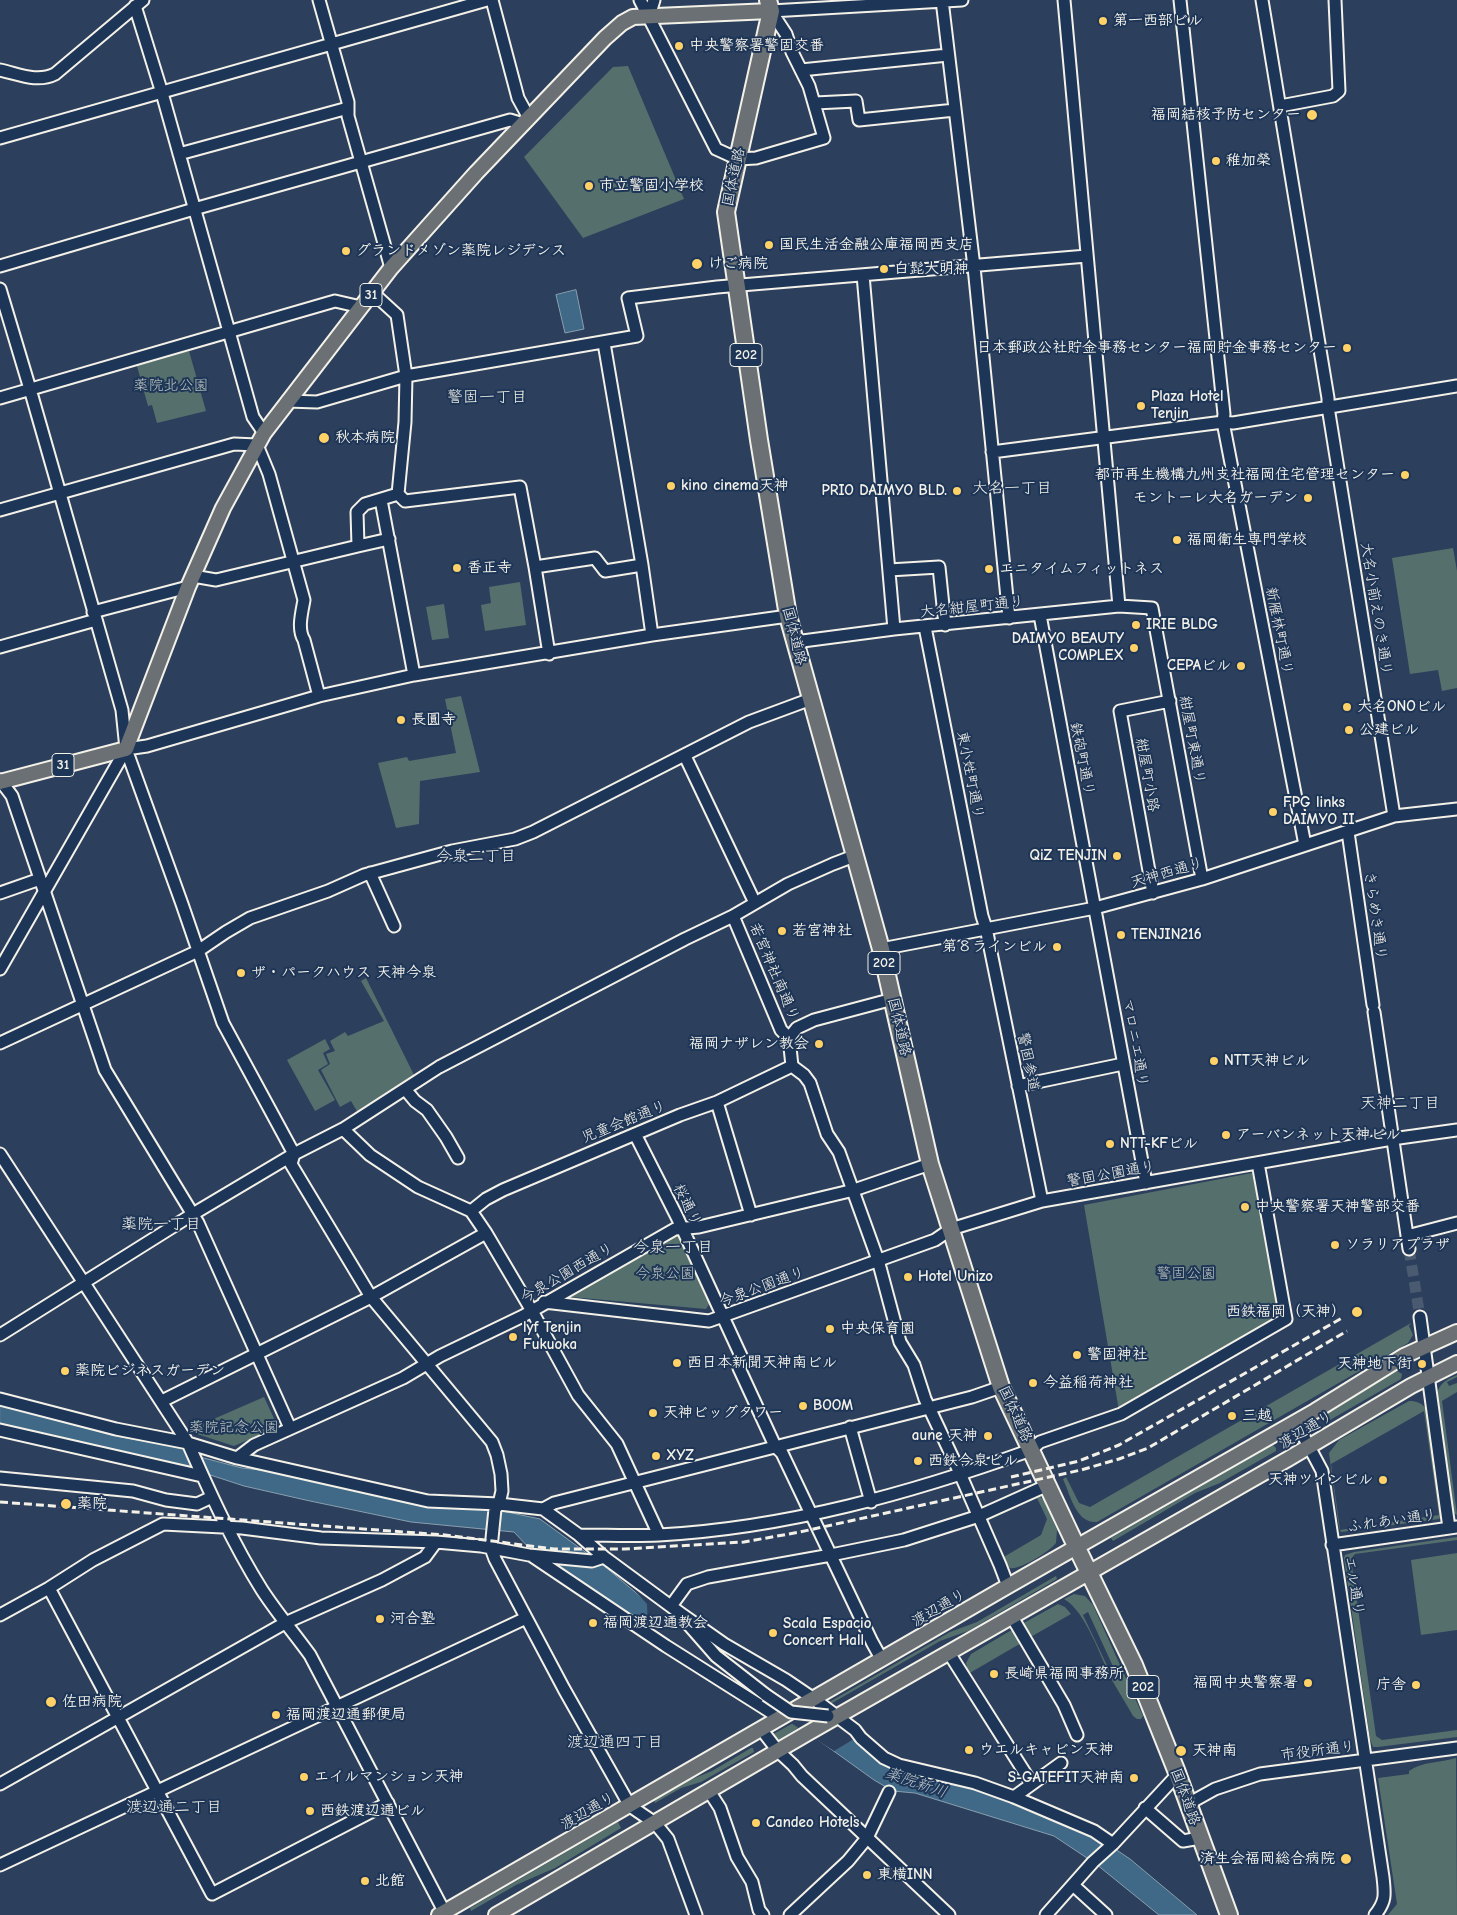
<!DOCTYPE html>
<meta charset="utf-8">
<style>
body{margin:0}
canvas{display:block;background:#2c3f5c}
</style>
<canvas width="1457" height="1915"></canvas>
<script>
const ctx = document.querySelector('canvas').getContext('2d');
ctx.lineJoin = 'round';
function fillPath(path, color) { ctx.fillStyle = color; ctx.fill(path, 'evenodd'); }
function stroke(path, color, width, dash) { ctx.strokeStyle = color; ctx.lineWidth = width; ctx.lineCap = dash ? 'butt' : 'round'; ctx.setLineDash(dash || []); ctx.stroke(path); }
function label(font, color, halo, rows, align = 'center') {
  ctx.font = font + ' "Comic Neue","Klee One",sans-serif'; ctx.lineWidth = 4; ctx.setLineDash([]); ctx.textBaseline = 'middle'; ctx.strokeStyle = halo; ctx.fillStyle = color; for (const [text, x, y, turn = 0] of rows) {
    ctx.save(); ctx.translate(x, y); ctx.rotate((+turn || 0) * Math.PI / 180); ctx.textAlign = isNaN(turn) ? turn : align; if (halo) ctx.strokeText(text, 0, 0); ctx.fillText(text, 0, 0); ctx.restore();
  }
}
fillPath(new Path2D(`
 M628,66L684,199L583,238L524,157L613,67Z
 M189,351L206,411L157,423L152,405L148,406L137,366Z
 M1453,548L1457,571V688L1442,691L1438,670L1410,674L1392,558Z
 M520,582L526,625L485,631L481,605L491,603L489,587Z
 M444,604L449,638L432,640L426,607Z
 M461,696L480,772L420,781L419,824L396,828L378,763L407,757L409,761L456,753L445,699Z
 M366,978L415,1077L358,1113L351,1101L340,1107L321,1070L330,1064L326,1054L335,1051L330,1041L345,1032L348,1036L384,1021L361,981Z
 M325,1039L330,1049L323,1053L328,1064L318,1070L335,1100L315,1111L287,1060Z
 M1257,1172L1284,1319L1119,1411L1084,1205Z
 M676,1234L682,1236L711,1301L706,1309L571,1297V1293Z
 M1411,1323L1409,1326L1413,1335L1408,1343L1097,1522C1076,1524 1070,1494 1063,1479L1066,1477L1079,1503L1090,1507Z
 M1397,1371L1402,1374L1401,1379L1330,1420L1325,1418L1327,1412Z
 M1457,1375V1377L1447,1382L1449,1386L1457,1383V1392L1442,1401L1457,1515L1454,1513L1436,1400C1438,1385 1443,1381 1457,1375Z
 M264,1397L278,1427L234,1446L197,1434L193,1428Z
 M1409,1401C1417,1401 1422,1403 1427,1410L1442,1516L1439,1519L1341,1532L1339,1528L1329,1453L1339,1440ZM1424,1411L1439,1515L1340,1530L1331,1464Z
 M1273,1445L1276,1448V1451L1220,1483L1195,1493L1113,1541L1111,1538Z
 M1038,1495L1044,1500L1057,1530L1056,1543C1049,1552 1020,1570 1010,1568L1002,1558L1041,1535L1047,1519L1037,1498L989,1520L987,1524L985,1518Z
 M1457,1537V1540L1355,1554L1351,1559L1376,1736L1382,1740L1457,1730V1737L1378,1747H1373L1370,1739L1344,1558L1345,1555L1354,1552Z
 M1457,1553V1630L1421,1635L1411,1560Z
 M1056,1576L1057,1579L968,1631L940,1641L827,1706L826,1704L950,1632L977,1622Z
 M1074,1594L1085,1596L1093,1605L1143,1716L1141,1719H1137L1133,1716C1127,1705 1120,1694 1113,1682C1101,1659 1086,1611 1064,1599ZM1088,1612L1116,1673L1112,1676L1083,1615Z
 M1058,1604L1065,1607L1071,1614L1027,1639L1022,1624Z
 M1010,1631H1014L1023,1642L968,1674L966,1663L971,1654Z
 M795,1722L799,1727L798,1728L775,1742L770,1736Z
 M751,1748H753L754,1752L701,1782L681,1788L655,1803L654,1800L680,1784L712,1771Z
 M1456,1758L1457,1915H1388L1397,1904L1378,1778L1409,1774V1771C1423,1761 1440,1763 1456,1758Z
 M618,1822L621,1828L555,1868L516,1885L471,1911L470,1908Z`), '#556f6c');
const water = new Path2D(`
 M576,290L584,329L565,333L556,295Z
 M0,1405L115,1436L183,1448L204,1458L242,1468L269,1471L423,1505L502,1511L540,1519L603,1565L641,1597L857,1741L941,1778L1036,1809L1103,1841L1130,1859L1197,1915H1159L1096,1864L1054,1836L915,1793L893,1791L874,1780L743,1686L653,1630L530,1549L514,1532L411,1522L310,1501L244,1486L192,1469L0,1425Z`);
fillPath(water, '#406988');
stroke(water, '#889fae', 1);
fillPath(new Path2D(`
 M625,1580L642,1595L857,1737L834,1751L648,1630L647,1604Z`), '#2c3f5c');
stroke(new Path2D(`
 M1409,1249L1420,1317`), '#4a5a71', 11, [11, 5.5]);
const minor = new Path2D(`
 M319,0L348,102V116L391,268
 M492,0L518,98L529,118
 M640,0L716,149L738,159L756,158L824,138L809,86L792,52L786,34L771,11L962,0
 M942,0L974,267L1009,618
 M1064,0L1119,606
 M1180,0L1224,414L1223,422L1305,845
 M1262,0L1328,398V407L1394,816
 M135,6L162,93L253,417L264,433
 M649,16L654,0
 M0,70C19,74 37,83 55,74L143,0
 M801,70L948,55
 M815,103L856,101L859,120L955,110
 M1280,106L1333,96L1339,91L1335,0
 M0,138L487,0
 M179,154L348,108
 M0,266L194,209L510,120L523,124
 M863,275L894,629
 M0,289L30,389L122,710L126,749L182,904L223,1023L294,1154L291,1164L371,1297L492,1442L497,1455L501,1474L502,1491L499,1504L495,1509L491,1548L495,1559L564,1689L630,1806L655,1823L668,1839L696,1915
 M604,343L642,565L652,635
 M0,398L335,301L361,307
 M287,401L317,402L406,376L637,336L628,298L717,287L1087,256
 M992,452L1223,422L1233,423L1457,386
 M398,494L405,501L520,487L535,567
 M381,500L414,675
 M0,510L234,444L257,445L269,474L304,600C302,612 297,629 304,640L319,696
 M358,546L389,539
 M889,570L939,567L945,625
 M193,576L216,580L358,546L357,512L365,504L398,494L405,422L406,376L397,315L373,293
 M93,612L188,587
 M1040,615L1146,1183
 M925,627L982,916L986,928L1042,1201
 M795,642L894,629L1119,606L1152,608L1202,879
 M0,647L96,620
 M549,654L535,567L595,558L605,571L642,565
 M685,756L755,903
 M0,780L12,796L105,1070L198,1223L290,1428
 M1348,832L1373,1005
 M370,873L394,926
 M0,893L40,879
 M1153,893L1120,711L1170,701
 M733,916L781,1030L789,1038
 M881,949L1095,908L1202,879L1394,816L1457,809
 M0,969L126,749L147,746L319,696L414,675L652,635L788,616
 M1374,1012L1409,1249
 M789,1038L797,1028L814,1020L893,999
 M789,1038L792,1066
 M0,1043L198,951L226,932L250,918L328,891L364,875L452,851L515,839L533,832L749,722L811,699
 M792,1066L804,1075L810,1083L827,1134L839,1152L878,1260L900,1342L914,1365L925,1399L958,1469L1000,1565L1008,1586
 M1018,1086L1123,1064
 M405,1089L415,1101L427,1110L446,1137L458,1158
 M717,1102L751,1215
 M343,1129L439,1067L685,939L733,916L788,884L833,864L854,856
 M635,1134L677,1217L742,1358L739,1368L775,1446L782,1453L872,1642L882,1660
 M0,1154L188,1443C210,1493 233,1544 262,1590C277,1613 294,1633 310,1655L446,1915
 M471,1211L486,1199L503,1190L680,1115L717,1102L792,1066
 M1407,1236L1457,1223
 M544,1302L709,1321L935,1240L951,1229L1042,1201L1392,1139L1457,1130
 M1420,1317L1449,1528
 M0,1335L193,1214L294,1154L343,1129L370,1155L418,1187L471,1211L486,1233
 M0,1399L116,1429L188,1443L237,1458L428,1501L499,1504L543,1509L579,1535L604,1557L680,1613L724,1644L786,1680L814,1699L855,1730L861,1738L884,1758L899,1765L975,1783L1014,1797L1094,1831L1113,1844
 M162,1401L371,1297L486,1233L532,1311L578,1395L617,1444L659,1535
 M1296,1422L1322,1471L1383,1877C1385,1895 1386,1901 1375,1915
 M850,1427L871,1502
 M0,1430L202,1476
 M237,1458L254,1445L403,1378L440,1356L523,1316L675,1229L699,1227L854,1190L930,1164
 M0,1478L133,1491L166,1500L197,1504L212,1497
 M543,1509L554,1503L972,1397L1001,1387
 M579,1535C606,1535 632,1536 659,1535C787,1528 911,1493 1031,1450L1040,1442L1121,1414L1286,1319L1258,1163
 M1332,1545L1457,1527
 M532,1556L666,1646L780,1718
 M49,1588L212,1894L388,1803
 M671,1606L687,1584L708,1577L831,1555L904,1540L979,1516L1048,1485
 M0,1615L49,1588L93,1560L163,1524L242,1528L321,1538L436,1542L481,1546L529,1555L592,1561L604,1557
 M1012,1617L1064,1705L1077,1735
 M688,1624L716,1656L766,1695
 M949,1653L1032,1784
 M761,1729L778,1751L793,1765L802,1776L949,1915
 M0,1784L285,1623L382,1580L425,1557L436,1542
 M709,1791L720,1808L737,1857L752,1882L759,1910L763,1915
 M1014,1797L1061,1763
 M1188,1804L1215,1789L1260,1774L1457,1748
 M1145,1808L1183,1841L1200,1838
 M0,1865L526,1618
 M1073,1885L1106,1915
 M790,1915L848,1861L867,1838L889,1792
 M1046,1915L1093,1862L1113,1844L1178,1774`);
const major = new Path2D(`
 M0,782L126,749L188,587L223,508L264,433L391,268L476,173L605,38L622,23L633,17L771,11
 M439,1915L1008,1586L1315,1411L1404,1356L1457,1332
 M496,1915L808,1733L1288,1459L1411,1386L1457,1363`);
const highway = new Path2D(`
 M768,0L771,11L726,212L759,440L788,616L881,949L930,1164L1001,1387L1077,1548L1134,1665L1176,1770L1229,1915`);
stroke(minor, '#f4f1e8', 15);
stroke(major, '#f4f1e8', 18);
stroke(highway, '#f4f1e8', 20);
stroke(minor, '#1d3557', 11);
stroke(major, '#6a7074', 14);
stroke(highway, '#6a7074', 16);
stroke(new Path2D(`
 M1011,1477L1079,1461L1119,1445L1342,1318
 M0,1502L445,1535L554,1549H624L744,1542L800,1532L1081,1470L1119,1459L1148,1448L1347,1331`), '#f4f1e8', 3, [8, 4]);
const minorBridge = new Path2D(`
 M766,1695L791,1712L828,1716`);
stroke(minorBridge, '#f4f1e8', 15, []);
stroke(minorBridge, '#1d3557', 11);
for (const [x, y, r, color] of [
 [1103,21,5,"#ffd166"],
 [679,46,5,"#ffd166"],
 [1312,115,6,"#ffd166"],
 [1216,161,5,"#ffd166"],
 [589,186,5,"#ffd166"],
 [769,245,5,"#ffd166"],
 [346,251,5,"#ffd166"],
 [697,264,6,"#ffd166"],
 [884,269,5,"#ffd166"],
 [1347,348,5,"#ffd166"],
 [1141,406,5,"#ffd166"],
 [324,438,6,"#ffd166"],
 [1405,475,5,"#ffd166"],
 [671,486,5,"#ffd166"],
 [957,491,5,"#ffd166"],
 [1308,498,5,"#ffd166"],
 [1177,540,5,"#ffd166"],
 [457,568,5,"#ffd166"],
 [989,569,5,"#ffd166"],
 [1136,625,5,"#ffd166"],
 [1134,648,5,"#ffd166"],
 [1241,666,5,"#ffd166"],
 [1347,707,5,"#ffd166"],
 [401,720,5,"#ffd166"],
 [1349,730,5,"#ffd166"],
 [1273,812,5,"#ffd166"],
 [1117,856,5,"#ffd166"],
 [782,931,5,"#ffd166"],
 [1121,935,5,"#ffd166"],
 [1057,947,5,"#ffd166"],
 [241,973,5,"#ffd166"],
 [819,1044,5,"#ffd166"],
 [1214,1061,5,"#ffd166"],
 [1226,1135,5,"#ffd166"],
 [1110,1144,5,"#ffd166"],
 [1245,1207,5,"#ffd166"],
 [1335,1245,5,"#ffd166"],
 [908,1277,5,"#ffd166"],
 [1357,1312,6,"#ffd166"],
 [830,1329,5,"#ffd166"],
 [513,1337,5,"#ffd166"],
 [1077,1355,5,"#ffd166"],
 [677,1363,5,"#ffd166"],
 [1422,1364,5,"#ffd166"],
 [65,1371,5,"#ffd166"],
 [1033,1383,5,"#ffd166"],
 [803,1406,5,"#ffd166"],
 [653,1413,5,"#ffd166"],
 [1232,1416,5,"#ffd166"],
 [988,1436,5,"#ffd166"],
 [656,1456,5,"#ffd166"],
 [918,1461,5,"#ffd166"],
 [1383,1480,5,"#ffd166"],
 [66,1504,6,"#ffd166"],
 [380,1619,5,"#ffd166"],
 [593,1623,5,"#ffd166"],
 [773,1633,5,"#ffd166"],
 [994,1674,5,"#ffd166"],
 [1308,1683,5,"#ffd166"],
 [1416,1685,5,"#ffd166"],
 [51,1702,6,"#ffd166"],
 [276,1715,5,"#ffd166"],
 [969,1750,5,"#ffd166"],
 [1181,1751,6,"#ffd166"],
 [304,1777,5,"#ffd166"],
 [1134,1778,5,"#ffd166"],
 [310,1811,5,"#ffd166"],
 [756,1823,5,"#ffd166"],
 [1346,1859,6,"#ffd166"],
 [867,1875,5,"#ffd166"],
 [365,1881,5,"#ffd166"]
]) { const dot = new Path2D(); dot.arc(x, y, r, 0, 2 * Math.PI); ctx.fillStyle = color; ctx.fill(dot); stroke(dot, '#1d3557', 2); }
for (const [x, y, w] of [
 [371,295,22],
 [746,355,32],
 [63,765,22],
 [884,963,32],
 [1143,1687,32]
]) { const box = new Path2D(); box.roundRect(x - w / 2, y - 11.5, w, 23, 4); ctx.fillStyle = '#1d3557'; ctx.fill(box); stroke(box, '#f4f1e8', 1); }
label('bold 14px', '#f4f1e8', null, [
 ["31",371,295],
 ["202",746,355],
 ["31",63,765],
 ["202",884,963],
 ["202",1143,1687]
]);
label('bold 15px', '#f4f1e8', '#1d3557', [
 ["第一西部ビル",1113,21],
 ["中央警察署警固交番",689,46],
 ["福岡結核予防センター",1301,115,"right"],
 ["稚加榮",1226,161],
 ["市立警固小学校",599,186],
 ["国民生活金融公庫福岡西支店",779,245],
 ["グランドメゾン薬院レジデンス",356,251],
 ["けご病院",708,264],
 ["白髭大明神",894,269],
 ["日本郵政公社貯金事務センター福岡貯金事務センター",1337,348,"right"],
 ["Plaza Hotel",1151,397],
 ["Tenjin",1151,414],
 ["秋本病院",335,438],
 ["都市再生機構九州支社福岡住宅管理センター",1395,475,"right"],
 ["kino cinema天神",681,486],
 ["PRIO DAIMYO BLD.",947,491,"right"],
 ["モントーレ大名ガーデン",1298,498,"right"],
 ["福岡衛生専門学校",1187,540],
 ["香正寺",467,568],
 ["エニタイムフィットネス",999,569],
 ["IRIE BLDG",1146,625],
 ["DAIMYO BEAUTY",1124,639,"right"],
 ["COMPLEX",1124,656,"right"],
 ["CEPAビル",1231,666,"right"],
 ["大名ONOビル",1357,707],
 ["長圓寺",411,720],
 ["公建ビル",1359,730],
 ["FPG links",1283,803],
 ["DAIMYO II",1283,820],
 ["QiZ TENJIN",1107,856,"right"],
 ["若宮神社",792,931],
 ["TENJIN216",1131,935],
 ["第８ラインビル",1047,947,"right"],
 ["ザ・パークハウス 天神今泉",251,973],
 ["福岡ナザレン教会",809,1044,"right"],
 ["NTT天神ビル",1224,1061],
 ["アーバンネット天神ビル",1236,1135],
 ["NTT-KFビル",1120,1144],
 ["中央警察署天神警部交番",1255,1207],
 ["ソラリアプラザ",1345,1245],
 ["Hotel Unizo",918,1277],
 ["西鉄福岡（天神）",1346,1312,"right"],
 ["lyf Tenjin",523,1328],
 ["Fukuoka",523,1345],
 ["中央保育園",840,1329],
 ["警固神社",1087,1355],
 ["西日本新聞天神南ビル",687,1363],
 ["天神地下街",1412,1364,"right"],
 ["薬院ビジネスガーデン",75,1371],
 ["今益稲荷神社",1043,1383],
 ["BOOM",813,1406],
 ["天神ビッグタワー",663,1413],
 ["三越",1242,1416],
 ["aune 天神",978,1436,"right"],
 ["XYZ",666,1456],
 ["西鉄今泉ビル",928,1461],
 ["天神ツインビル",1373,1480,"right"],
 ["薬院",77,1504],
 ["河合塾",390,1619],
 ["福岡渡辺通教会",603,1623],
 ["Scala Espacio",783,1624],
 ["Concert Hall",783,1641],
 ["長崎県福岡事務所",1004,1674],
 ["福岡中央警察署",1298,1683,"right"],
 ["庁舎",1406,1685,"right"],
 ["佐田病院",62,1702],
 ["福岡渡辺通郵便局",286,1715],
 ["ウエルキャビン天神",979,1750],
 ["天神南",1192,1751],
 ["エイルマンション天神",314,1777],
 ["S-GATEFIT天神南",1124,1778,"right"],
 ["西鉄渡辺通ビル",320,1811],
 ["Candeo Hotels",766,1823],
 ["済生会福岡総合病院",1335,1859,"right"],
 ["東横INN",877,1875],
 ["北館",375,1881]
], 'left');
label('15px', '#f4f1e8', '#1d3557', [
 ["国体道路",734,177,-78],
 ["大名紺屋町通り",972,607,-6],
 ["大名小前えのき通り",1376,609,81],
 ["新雁林町通り",1279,631,79],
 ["国体道路",794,636,76],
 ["紺屋町東通り",1192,740,80],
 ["鉄砲町通り",1082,759,79],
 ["東小姓町通り",970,775,79],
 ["紺屋町小路",1147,775,80],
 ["天神西通り",1167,873,-16],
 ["きらめき通り",1375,916,82],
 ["若宮神社南通り",774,972,67],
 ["国体道路",899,1027,77],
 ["マロニエ通り",1135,1043,80],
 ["警固参道",1028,1062,79],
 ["児童会館通り",624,1122,-22],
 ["警固公園通り",1111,1174,-10],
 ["桜通り",687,1205,64],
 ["今泉公園西通り",567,1273,-30],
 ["今泉公園通り",762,1287,-20],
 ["国体道路",1015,1414,65],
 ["渡辺通り",1306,1430,-31],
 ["ふれあい通り",1392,1521,-8],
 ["エル通り",1354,1586,81],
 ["渡辺通り",939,1608,-30],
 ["市役所通り",1318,1751,-7],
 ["国体道路",1185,1797,70],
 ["渡辺通り",588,1811,-30]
]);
label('15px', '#bcc4bd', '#1d3557', [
 ["薬院北公園",171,386],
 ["今泉公園",665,1274],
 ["警固公園",1186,1274],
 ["薬院記念公園",234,1428]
]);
label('16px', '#f4f1e8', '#1d3557', [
 ["警固一丁目",487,397],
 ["大名一丁目",1012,488],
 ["今泉二丁目",476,856],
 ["天神二丁目",1400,1103],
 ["薬院一丁目",161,1224],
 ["今泉一丁目",673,1247],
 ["渡辺通四丁目",615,1742],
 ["渡辺通二丁目",174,1807]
]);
label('italic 16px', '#b5c1c6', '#1d3557', [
 ["薬院新川",916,1783,19]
]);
</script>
